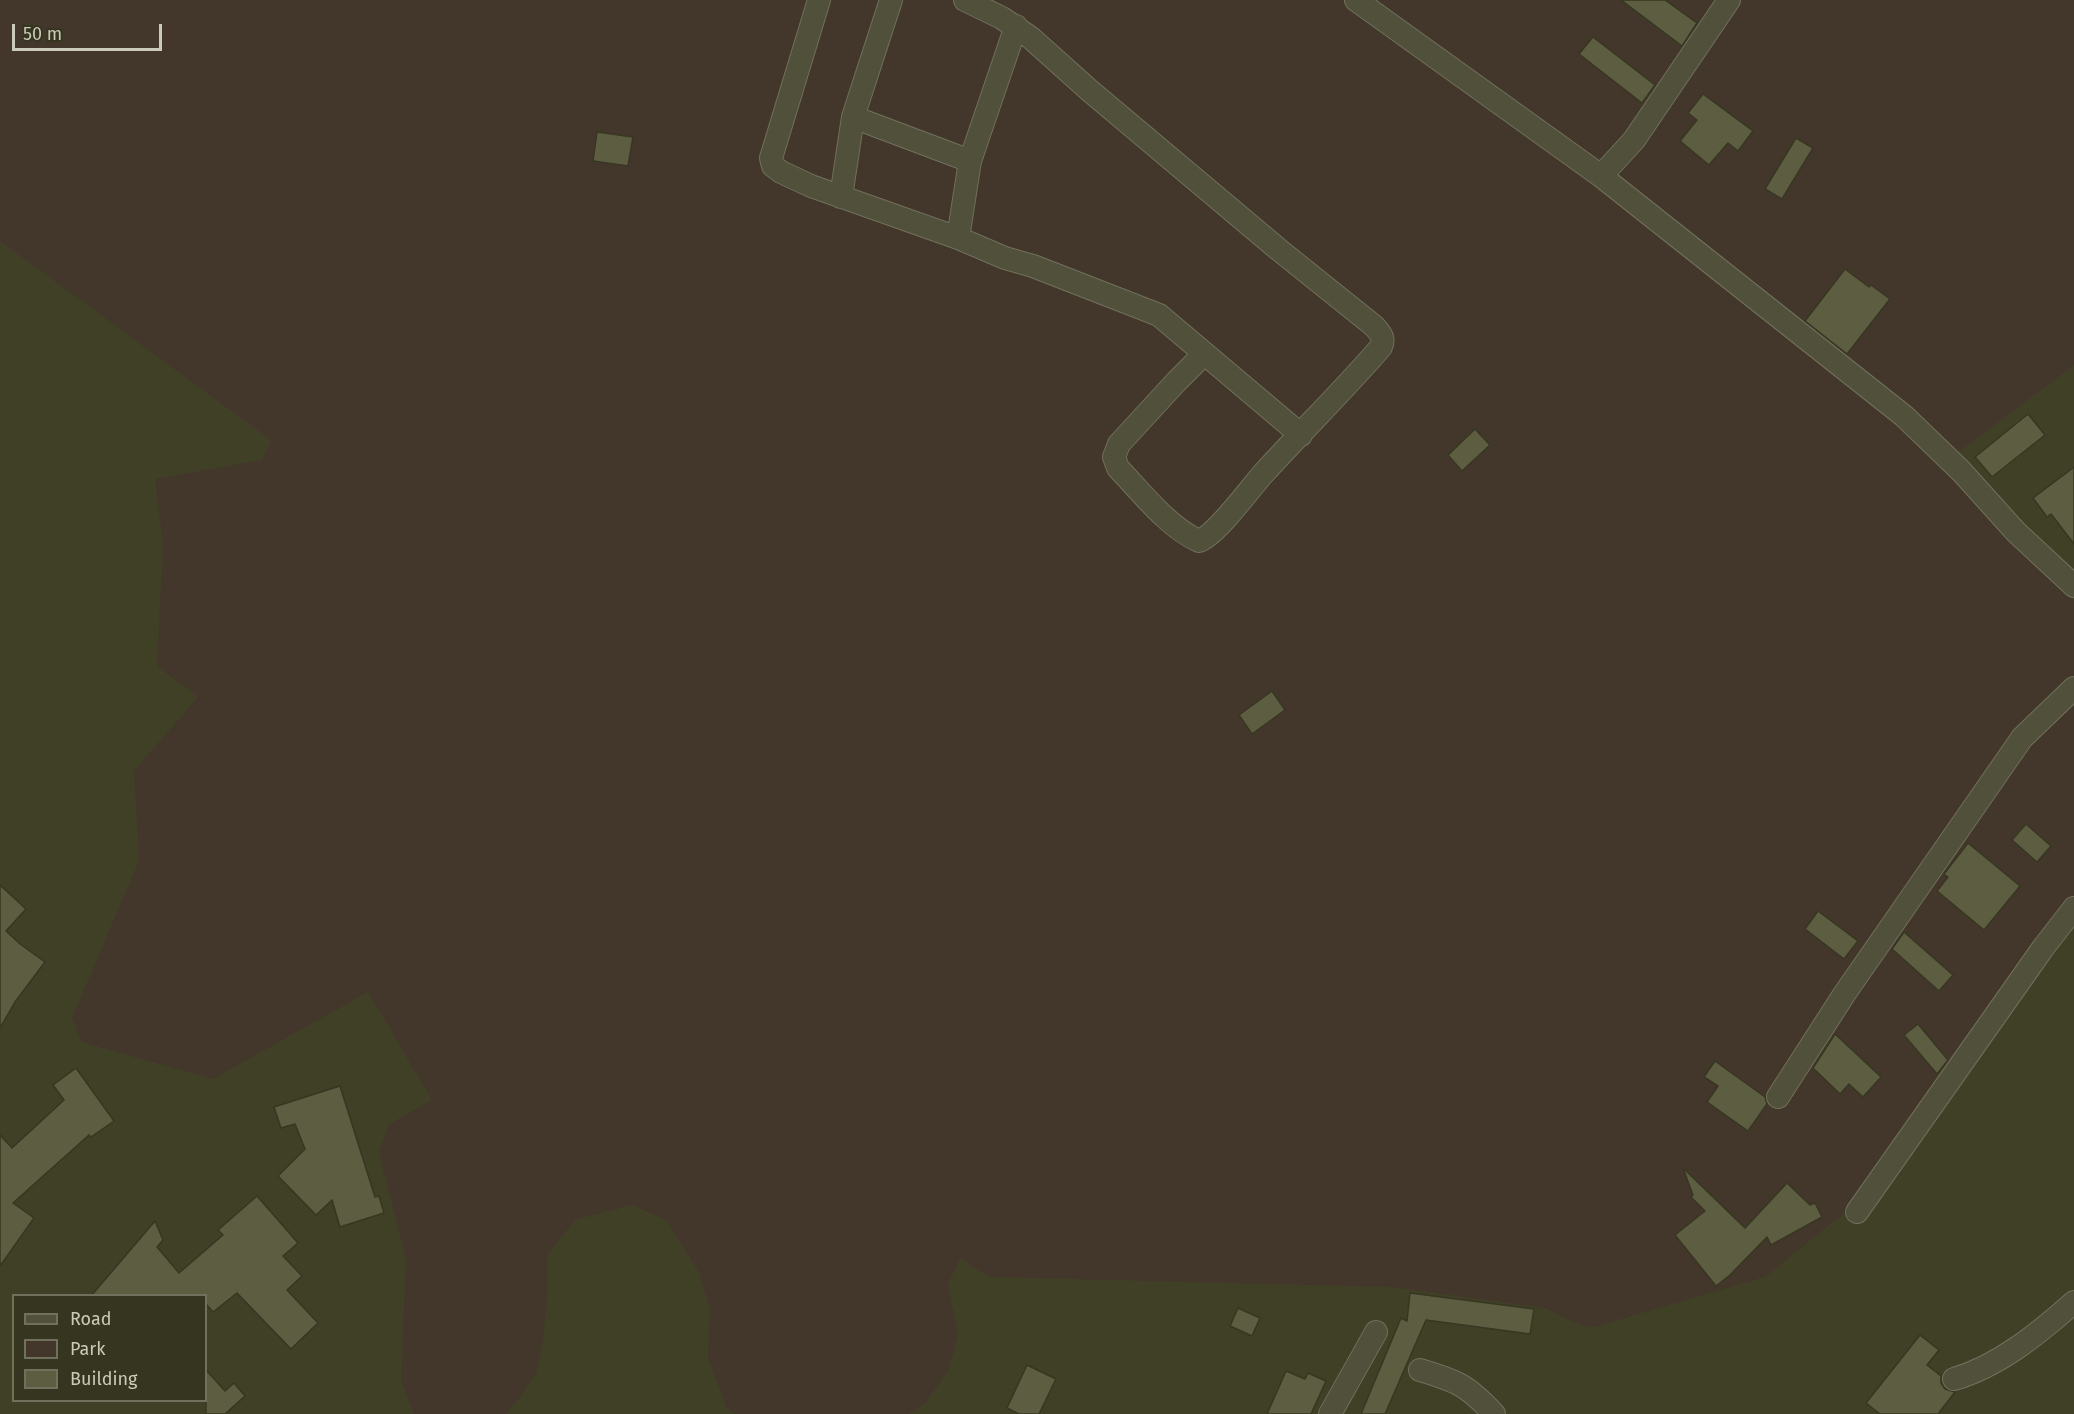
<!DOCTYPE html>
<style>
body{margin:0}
#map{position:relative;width:2074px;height:1414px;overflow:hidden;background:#404027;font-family:"Fira Sans",sans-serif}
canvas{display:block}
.legend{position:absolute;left:12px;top:1294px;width:195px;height:108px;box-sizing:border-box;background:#353520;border:2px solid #70715c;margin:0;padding:8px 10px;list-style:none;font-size:18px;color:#c9cab7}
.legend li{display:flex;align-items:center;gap:12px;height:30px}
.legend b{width:30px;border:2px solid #70715c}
.scale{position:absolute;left:12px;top:24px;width:150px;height:27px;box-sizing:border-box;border:3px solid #c9cab7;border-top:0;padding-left:8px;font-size:18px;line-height:21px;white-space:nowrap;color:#c9cab7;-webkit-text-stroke:4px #353520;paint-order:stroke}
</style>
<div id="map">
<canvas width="2074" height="1414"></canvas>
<ul class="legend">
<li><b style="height:8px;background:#50503b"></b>Road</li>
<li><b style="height:16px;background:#43372b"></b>Park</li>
<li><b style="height:16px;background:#5d5d41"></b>Building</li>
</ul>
<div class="scale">50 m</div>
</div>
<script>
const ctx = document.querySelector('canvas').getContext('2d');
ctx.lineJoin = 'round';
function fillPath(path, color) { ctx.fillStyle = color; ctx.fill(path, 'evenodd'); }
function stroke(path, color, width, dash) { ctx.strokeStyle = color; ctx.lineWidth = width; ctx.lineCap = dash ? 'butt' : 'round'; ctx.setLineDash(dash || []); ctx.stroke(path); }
fillPath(new Path2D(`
 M0,0H2074V365L1956,454L1952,479L2009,541L2074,601V901L1854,1205L1765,1277L1594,1327L1580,1325L1545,1308L1391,1287L989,1277L960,1258L948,1284L958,1335L949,1369L926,1402L909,1414H735L726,1407L708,1357L710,1308L698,1271L666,1220L632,1205L575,1220L547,1255V1295L543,1341L537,1371L520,1398L506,1414H414L401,1380L406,1260L379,1153L388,1125L432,1100L368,992L213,1079L81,1042L72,1018L139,861L134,771L198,697L157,666L163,544L155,479L262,460L271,440L0,241Z`), '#43372b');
const building = new Path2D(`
 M1621,0H1665L1697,23L1682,46Z
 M1593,37L1655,85L1642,103L1579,54Z
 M1703,94L1753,131L1738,151L1728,143L1709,165L1680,141L1697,120L1688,113Z
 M597,132L633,137L628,166L593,161Z
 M1796,138L1813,148L1782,199L1765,189Z
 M1845,269L1869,287L1871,285L1890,299L1847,354L1805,321Z
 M2028,414L2045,435L1992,477L1975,457Z
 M1475,429L1490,445L1462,471L1448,455Z
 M2074,467V544L2051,514L2047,517L2033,498Z
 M1272,691L1285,710L1252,734L1239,715Z
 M2026,824L2051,846L2037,862L2012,840Z
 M1968,843L2020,886L1984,930L1937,891L1948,877L1944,874Z
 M0,885L26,909L6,931L20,944L45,962L15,1002L0,1028Z
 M1818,911L1858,941L1844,959L1805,929Z
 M1904,932L1953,975L1939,991L1892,949Z
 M1918,1024L1948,1060L1937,1074L1904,1035Z
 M1835,1034L1881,1077L1863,1097L1849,1084L1840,1094L1813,1068Z
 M1715,1061L1765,1097L1767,1104L1748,1131L1707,1102L1718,1086L1704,1077Z
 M76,1068L114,1121L91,1137L89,1135L13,1203L34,1218L0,1266V1135L12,1148L64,1100L53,1085Z
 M340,1086L375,1197L379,1196L384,1213L340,1227L332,1200L316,1215L278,1176L305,1149L295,1124L281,1128L274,1107Z
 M1683,1168L1745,1228L1787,1183L1810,1205L1815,1203L1822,1217L1771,1245L1767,1237L1730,1275L1716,1286L1675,1235L1705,1211L1691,1197L1693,1195Z
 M257,1196L298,1243L283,1256L302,1276L287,1290L318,1323L291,1349L237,1293L213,1312L206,1304V1296H91L155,1221L163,1240L157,1247L179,1273L223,1235L218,1230Z
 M1410,1293L1534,1309L1530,1334L1426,1320L1385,1414H1361L1401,1318L1407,1321Z
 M1238,1308L1260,1318L1252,1336L1230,1326Z
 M1920,1335L1939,1350L1927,1365L1941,1376V1383L1945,1389L1955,1392L1938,1414H1880L1866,1403Z
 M1027,1365L1056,1379L1039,1414H1019L1007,1408Z
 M206,1370L225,1391L234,1383L245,1396L225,1414H206Z
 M1286,1371L1305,1379L1308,1373L1326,1381L1311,1414H1267Z`);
fillPath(building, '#5d5d41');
stroke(building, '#373722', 1.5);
const minor = new Path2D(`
 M819,0L771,158L773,166L781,172L811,186L958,238L1005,258L1033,266L1159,315L1301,435
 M965,0L1002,18L1031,38L1089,90L1278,249L1374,326C1381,334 1385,338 1381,347C1343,391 1301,432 1262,475C1249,490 1216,535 1199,541C1169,528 1141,492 1118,468L1114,457L1119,444L1176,382L1204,354
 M1356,0L1601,176L1904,416L1961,471L2016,532L2074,586
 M853,117L970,161
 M1601,176L1634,140L1729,0
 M841,197L853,117L891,0
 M958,238L970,161L1016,26
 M1778,1097L1845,993L2022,738L2074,688
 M1857,1212L2043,948L2074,908
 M1420,1370C1457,1381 1467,1385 1494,1414
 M1954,1379C1999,1366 2039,1333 2074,1302
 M1330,1414L1376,1332`);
stroke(minor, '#70705c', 24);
stroke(minor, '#50503b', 22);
</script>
